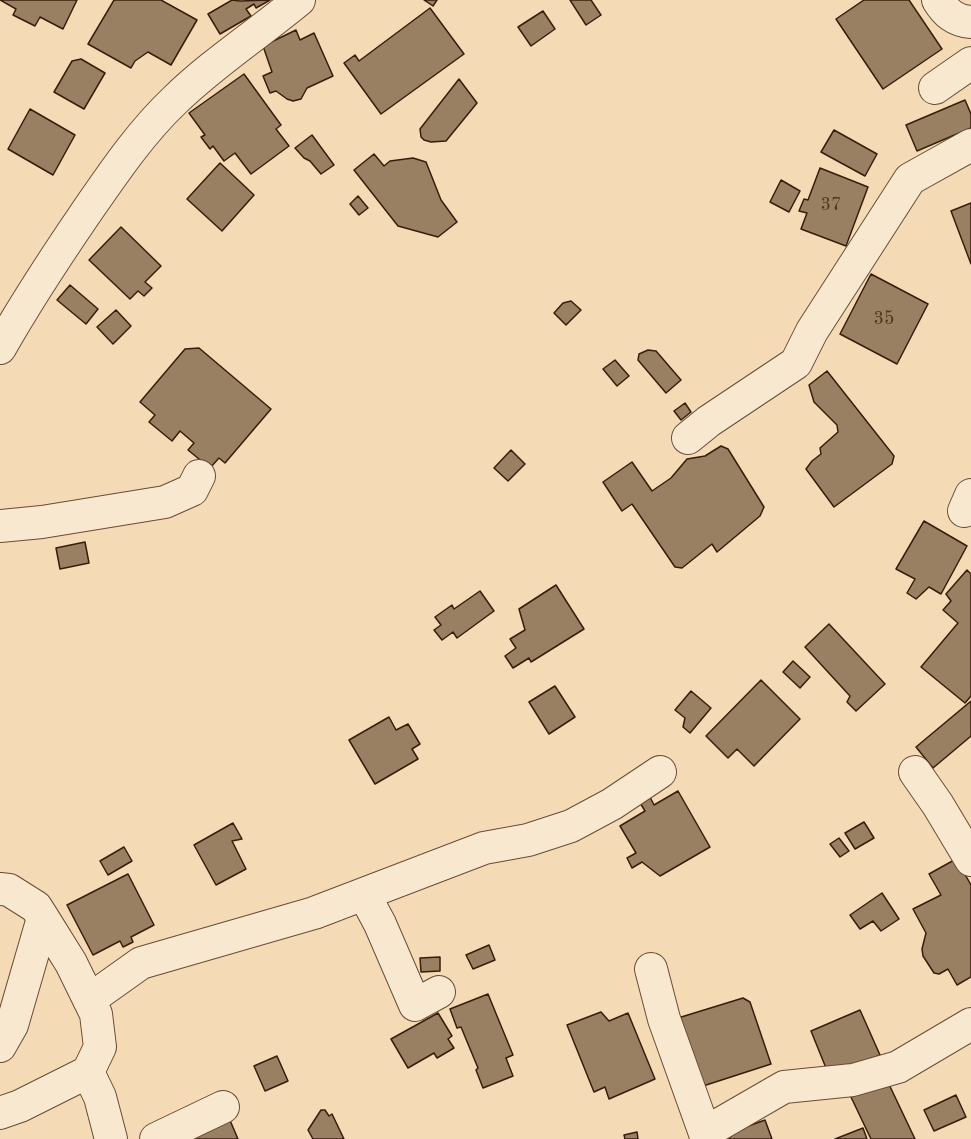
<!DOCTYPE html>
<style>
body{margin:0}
canvas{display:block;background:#f4dbb6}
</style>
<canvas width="971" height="1139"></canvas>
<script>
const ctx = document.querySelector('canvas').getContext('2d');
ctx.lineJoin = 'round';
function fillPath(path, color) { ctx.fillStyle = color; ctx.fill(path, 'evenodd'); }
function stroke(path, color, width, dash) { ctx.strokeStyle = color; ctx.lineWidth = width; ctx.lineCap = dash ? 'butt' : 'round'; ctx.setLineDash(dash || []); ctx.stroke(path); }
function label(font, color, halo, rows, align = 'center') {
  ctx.font = font + ' "Old Standard TT",serif'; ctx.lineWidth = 6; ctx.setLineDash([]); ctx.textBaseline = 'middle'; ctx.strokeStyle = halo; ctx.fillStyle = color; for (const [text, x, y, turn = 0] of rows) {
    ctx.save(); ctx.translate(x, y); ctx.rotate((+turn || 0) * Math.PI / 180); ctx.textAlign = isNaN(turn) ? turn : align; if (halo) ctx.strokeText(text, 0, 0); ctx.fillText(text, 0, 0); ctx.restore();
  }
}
const building = new Path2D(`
 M0,0H77L63,29L40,17L35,26L13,15L16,9Z
 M114,0H161L197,20L171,65L148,52L135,61L131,68L88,44Z
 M232,0L240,1L270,0L256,8L254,4L246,9L251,16L220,34L208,14Z
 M424,0H437L433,6Z
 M570,0H591L601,15L586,25Z
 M864,0H909L942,49L883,89L836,19Z
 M430,8L464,54L381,114L344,63L355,55L359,61Z
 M543,11L555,29L531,46L518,27Z
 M296,30L300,40L314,33L333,76L307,88L301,99L293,101L287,99L276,91L270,93L263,76L272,72L263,46Z
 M81,59L105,73L84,109L54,92L72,61Z
 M244,74L281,125L276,129L289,146L251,174L235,153L224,161L213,146L210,149L201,137L205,135L189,113Z
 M459,79L477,103L446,141L431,142L424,140L421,137L420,129Z
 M965,100L971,114V128L917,151L906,125Z
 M30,109L75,135L53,175L8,149Z
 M834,130L877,154L865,176L821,152Z
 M312,135L334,165L321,174L310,161L304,158L295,148Z
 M374,154L384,166L390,161L413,158L426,162L441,200L457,222L438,237L398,226L354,170Z
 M220,163L254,195L222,231L187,199Z
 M820,168L868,187L846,246L801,229L807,213L799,211L804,199L808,200Z
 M781,180L800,191L789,212L770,202Z
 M358,196L368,208L359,215L350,204Z
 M971,203V264L951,211Z
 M121,227L161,266L145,282L152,288L144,296L138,291L130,299L89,260Z
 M871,274L928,304L897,364L840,334Z
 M70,285L98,309L86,324L57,300Z
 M571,301L581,310L566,325L554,313L563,303Z
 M116,310L131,326L113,344L97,327Z
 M199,348L271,409L225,463L219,458L210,468L188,450L194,443L180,431L172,441L149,422L155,415L140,402L185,349Z
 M648,350L656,351L681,380L666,393L638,360L639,354Z
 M615,360L629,376L617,386L603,369Z
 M827,371L894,456L892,464L834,507L806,469L812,461L821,454L820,448L838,432L837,425L814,402L809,385Z
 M685,403L691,412L681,420L674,411Z
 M721,446L728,449L764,507L760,516L717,552L712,544L682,568L675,567L632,504L622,511L603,482L632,462L652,491L671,478L687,459L705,456Z
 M511,450L525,464L508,481L494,468Z
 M924,521L967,546L941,594L929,587L916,599L907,593L915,579L896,569Z
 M85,542L89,563L60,569L56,548Z
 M967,570L971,574V696L965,703L921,667L958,623L943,610L951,601L946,594Z
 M556,585L584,629L531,662L529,658L513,668L505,656L516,648L510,639L525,630L519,609Z
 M480,591L494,611L457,638L453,632L442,640L434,630L441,625L435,617L452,605L454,609Z
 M829,624L885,684L856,711L847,702L850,696L805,647Z
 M793,661L810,677L800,688L783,672Z
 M761,680L800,719L754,766L737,749L728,758L706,736Z
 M555,686L575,717L549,734L529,702Z
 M691,691L711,708L690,733L683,727L685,718L675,710Z
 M971,701V736L933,768L916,747Z
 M389,717L396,730L408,724L420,744L412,749L418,759L375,784L349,740Z
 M678,791L710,847L660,876L642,862L632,868L627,858L636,853L620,826L645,811L639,801L649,795L654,805Z
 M864,822L874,838L855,849L845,833Z
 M233,823L242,839L232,841L246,869L216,885L194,845Z
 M839,838L849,851L840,857L830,844Z
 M124,847L132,861L108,875L100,861Z
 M956,859L971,885V977L957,985L948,969L939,974L934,973L923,956L922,949L926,933L913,909L941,895L929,874Z
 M128,874L154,925L131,937L133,942L123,947L120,941L93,955L67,905Z
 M882,893L899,919L881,931L873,921L860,929L850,915Z
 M489,945L495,960L473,969L466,955Z
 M440,957V971L421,972L420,958Z
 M488,994L513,1055L506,1058L513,1076L483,1088L476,1070L478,1068L461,1027L457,1028L450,1009Z
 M743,998L750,1002L771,1064L700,1087L678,1018Z
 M860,1010L880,1055L841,1072L828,1073L811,1031Z
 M601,1012L609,1021L628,1013L655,1079L609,1099L605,1087L594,1092L567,1025Z
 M438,1013L452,1036L448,1039L454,1048L437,1058L434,1053L408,1068L391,1039Z
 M277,1056L288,1081L265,1091L254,1066Z
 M886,1078L915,1139H871L850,1095Z
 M956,1095L966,1117L934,1131L924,1110Z
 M321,1110H325L329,1116L332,1114L344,1139H313L308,1130Z
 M229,1118L238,1139H181Z
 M765,1120L772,1139H729L732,1132Z
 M863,1128L867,1139H835Z
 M637,1132L638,1139H625L624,1135Z`);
fillPath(building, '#9a8063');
stroke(building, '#391d0a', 1.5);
const street = new Path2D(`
 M938,0C946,13 955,21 971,22
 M935,88L971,63
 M0,348C26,302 55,258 85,214C112,175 140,133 175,100C213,63 258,34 299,0
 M688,438L709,421L796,363L812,331L910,179L971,145
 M964,511L971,495
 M0,526L42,522L165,502L192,490L199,476
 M915,772L938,805L971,860
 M0,889L9,890L36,907L43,918L71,963L96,1014L100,1047L88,1072L20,1106L0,1113
 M364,894L380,924L415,1005L439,992
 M651,969L664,1019L707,1139
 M89,1000L141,963L314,913L484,848L528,840L571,826L612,804L660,772
 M0,1046L12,1025L43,918
 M88,1072L100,1097L111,1139
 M706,1132L784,1087L853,1080L898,1067L971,1024
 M156,1139L223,1107`);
stroke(street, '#684c35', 34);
stroke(street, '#f8e8d0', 32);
label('18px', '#513620', null, [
 ["37",831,205],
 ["35",884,319]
]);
</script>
